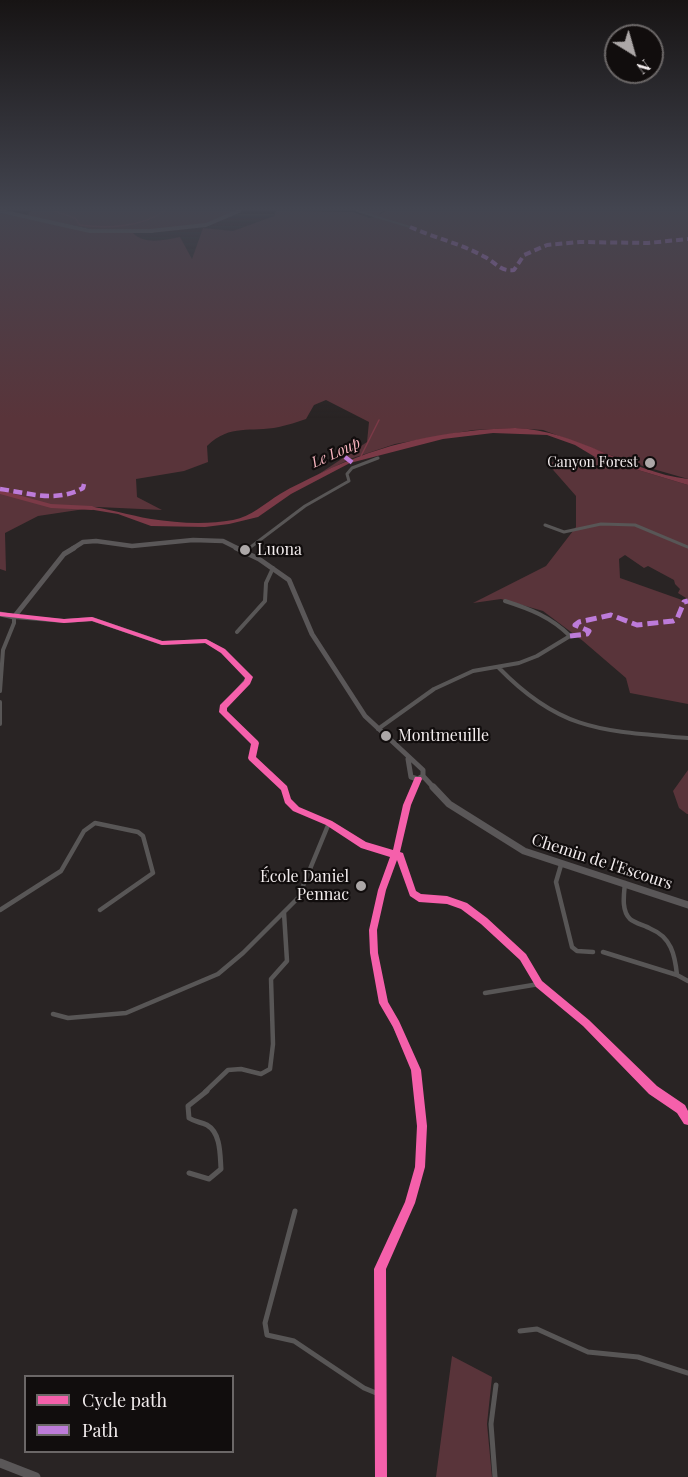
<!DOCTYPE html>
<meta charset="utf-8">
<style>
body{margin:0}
#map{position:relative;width:688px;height:1477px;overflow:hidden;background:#292424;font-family:"Playfair Display",serif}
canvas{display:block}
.legend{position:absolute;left:24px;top:1375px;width:210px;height:78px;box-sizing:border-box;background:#110d0d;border:2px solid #6b6767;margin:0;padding:8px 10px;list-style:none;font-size:18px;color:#f3edee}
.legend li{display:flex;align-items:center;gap:12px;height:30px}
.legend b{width:30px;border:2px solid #6b6767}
.north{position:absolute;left:604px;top:24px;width:60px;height:60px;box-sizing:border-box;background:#110d0d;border:2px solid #6b6767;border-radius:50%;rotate:143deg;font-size:16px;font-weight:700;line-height:24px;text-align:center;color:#f3edee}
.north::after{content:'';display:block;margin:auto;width:21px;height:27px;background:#aca7a7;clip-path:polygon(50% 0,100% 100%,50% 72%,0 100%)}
</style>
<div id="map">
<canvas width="688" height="1477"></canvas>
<ul class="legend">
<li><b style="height:8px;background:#f560ab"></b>Cycle path</li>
<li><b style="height:8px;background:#bd7bd9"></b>Path</li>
</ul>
<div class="north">N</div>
</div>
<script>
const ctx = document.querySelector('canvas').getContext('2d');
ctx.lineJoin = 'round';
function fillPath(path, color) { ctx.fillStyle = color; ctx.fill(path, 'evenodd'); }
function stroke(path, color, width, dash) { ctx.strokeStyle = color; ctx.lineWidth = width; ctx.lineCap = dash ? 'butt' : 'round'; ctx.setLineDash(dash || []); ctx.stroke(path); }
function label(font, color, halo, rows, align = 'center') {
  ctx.font = font + ' "Playfair Display",serif'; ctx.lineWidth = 4.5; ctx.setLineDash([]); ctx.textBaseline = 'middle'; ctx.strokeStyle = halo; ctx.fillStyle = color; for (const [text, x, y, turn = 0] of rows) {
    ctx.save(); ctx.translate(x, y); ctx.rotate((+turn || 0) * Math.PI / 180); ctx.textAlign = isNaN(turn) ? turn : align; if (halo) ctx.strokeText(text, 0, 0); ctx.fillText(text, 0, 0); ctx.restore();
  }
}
fillPath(new Path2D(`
 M32,211H236L202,226L161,230L90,229L29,216L28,213Z
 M276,211L353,212L370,218L374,217L360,211H383L378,215L386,211H688V479L629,462L543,430L515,428L473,430L395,444L350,459L316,476L367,442L369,422L326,400L314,405L306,419C297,422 288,425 279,427C250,433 231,423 207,446L208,462L184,471L136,479L137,497L162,510L98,507L38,516L5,533L6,571L0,569V213L80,230L133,233C145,245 164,240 180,237L192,259L203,228L233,231L274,216Z
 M595,457L688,485V704L630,693L626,678L583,641L543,611L501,599L473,603L546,566L576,527V496L547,463ZM625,555L644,568L648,566L674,580L675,584L680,589L678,593L686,598L682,600L620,578L619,559Z
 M688,770V814H687L679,808L673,791Z
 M452,1356L492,1377L487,1424L492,1477H436Z`), '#59343a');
fillPath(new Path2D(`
 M515,428C576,430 628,472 688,479V485L595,457L575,445L547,435L493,433L443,439L350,463L291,494L258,517L229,524L205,527L151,526L118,514L82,508L84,506C107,508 128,515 151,519C177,523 206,525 233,520C252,516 264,504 280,494C293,486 307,480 321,473C382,443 446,430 515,428Z`), '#7b3a47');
stroke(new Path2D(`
 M55,211L75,218L80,225C107,229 142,227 164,211
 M361,456L379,420`), '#7b3a47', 1.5);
fillPath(new Path2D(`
 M0,490L51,504L92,506L96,508L92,510L51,508L0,494Z`), '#7b3a47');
stroke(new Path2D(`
 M357,211L410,227`), '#585656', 2);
stroke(new Path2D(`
 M545,525L564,532L601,524L635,525L688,547
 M248,549L305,506L349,481L347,474L352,468L378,458`), '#585656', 3);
stroke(new Path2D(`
 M246,551L250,548
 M237,632L265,601L266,583L273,568
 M499,668C561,732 604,731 688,738
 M0,691L3,650L14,623V617L64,621L92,619L162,643L206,641L223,651L249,677L223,707V712L255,743L252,758L284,789
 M0,702V724
 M378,729L434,689L473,671L519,663L537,656L570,636C551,617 530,609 505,601
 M414,789L418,779`), '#585656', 4);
stroke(new Path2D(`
 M283,787L288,801L296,809L329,823L364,845L400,856L413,893L419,898L447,900L464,906L484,921L523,957L539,984L586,1023L656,1092
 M415,787L407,805L398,847L382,890L373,930L374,953L384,1003L416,1070L418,1092
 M561,865L556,882L572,947L577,951L593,952
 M0,910L61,871L84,831L95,823L138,832L143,836L153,873L100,910
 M603,952L677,975C675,955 671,937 651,929C645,925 636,924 630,919C621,910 624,894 625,883
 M677,975L688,981
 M485,993L539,984
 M53,1014L68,1018L126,1013L218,974L243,953L298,898L329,823
 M205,1092L228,1070L241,1069L261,1074L270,1069L273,1044L271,979L287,961L284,913`), '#585656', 4.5);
stroke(new Path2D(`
 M654,1091L681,1109L688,1120
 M189,1173L209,1179L221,1169C220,1155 221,1133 207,1125C201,1122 195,1122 189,1118L188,1106L207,1091
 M295,1211L265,1323L267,1335L294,1341L364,1388L381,1395
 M520,1331L537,1329L588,1352L638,1357L688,1373
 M381,1477L380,1269L410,1203L420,1167L422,1126L418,1091
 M495,1477L491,1424L496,1385`), '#585656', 5);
stroke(new Path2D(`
 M72,549L83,542L96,541L132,546L193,540L223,541L239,549`), '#5a5758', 4.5);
stroke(new Path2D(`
 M236,548L259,559L289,580L312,634L365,716L423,770V776L435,789
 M0,614L14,617L64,554L74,548
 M408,759L411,777L418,779L423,776`), '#5a5758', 5);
stroke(new Path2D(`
 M433,787L449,804L524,851L688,905`), '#5a5758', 7);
stroke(new Path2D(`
 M0,1463L36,1477`), '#5a5758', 9);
stroke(new Path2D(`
 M0,211L90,231H153
 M150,231L206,225L239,211`), '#615e5f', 4);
stroke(new Path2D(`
 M410,227C435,238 462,244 485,257C496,263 501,272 514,270L524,255L547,245L580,242L648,243L688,239`), '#bd7bd9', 4, [7, 4]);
stroke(new Path2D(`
 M345,457L354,464
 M0,489C29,493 56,503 83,488L84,484`), '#bd7bd9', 4.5, [9, 4.5]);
stroke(new Path2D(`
 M570,636L587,634L589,631L575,625L579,622L611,615L637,625L673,621L677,619L684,602L688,601`), '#bd7bd9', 5, [11, 5]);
fillPath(new Path2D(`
 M0,612L64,619L92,617L162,641L206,639L225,649L253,677L250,684L227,708V711L258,741L259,743L256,757L287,786L291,799L299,807L332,821L366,842L393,850L403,805L415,777H421L422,779L411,805L400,852L403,853L404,856L416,891L421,894L447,896L467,903L487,918L526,954L542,981L589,1020L657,1086L685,1105L688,1111V1125L684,1124L677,1113L649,1094L583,1026L536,987L520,960L481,924L461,909L447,904L419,902L410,896L397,860L386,890L377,930L378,953L388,1002L399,1021L421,1070L427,1126L425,1167L415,1203L386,1269L387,1477H375L374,1269L405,1202L415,1167L417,1126L411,1070L393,1027L379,1003L370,953L369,930L378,890L390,857L361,848L326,825L293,811L285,803L281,790L249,760L248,758L251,744L219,712L220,705L244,681L245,678L221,653L205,643L162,645L92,621L64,623L0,616Z`), '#f560ab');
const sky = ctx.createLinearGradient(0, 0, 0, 418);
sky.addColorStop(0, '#171414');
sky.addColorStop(0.5, '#434550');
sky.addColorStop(1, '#43455000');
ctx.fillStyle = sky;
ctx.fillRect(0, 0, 688, 418);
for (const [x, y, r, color] of [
 [650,463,6,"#aca7a7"],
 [245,550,6,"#aca7a7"],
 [386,736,6,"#aca7a7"],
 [361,886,6,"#aca7a7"]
]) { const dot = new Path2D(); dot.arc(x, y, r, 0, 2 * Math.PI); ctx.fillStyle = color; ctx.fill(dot); stroke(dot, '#110d0d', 2); }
label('14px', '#f3edee', '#110d0d', [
 ["Canyon Forest",638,463]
], 'right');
label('italic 15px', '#f7b5bf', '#110d0d', [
 ["Le Loup",336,453,-24]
]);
label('16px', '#f3edee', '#110d0d', [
 ["Luona",257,550],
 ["Montmeuille",398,736],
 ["École Daniel",349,877,"right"],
 ["Pennac",349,895,"right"]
], 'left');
label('16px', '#f3edee', '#110d0d', [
 ["Chemin de l'Escours",602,862,18]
]);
</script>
